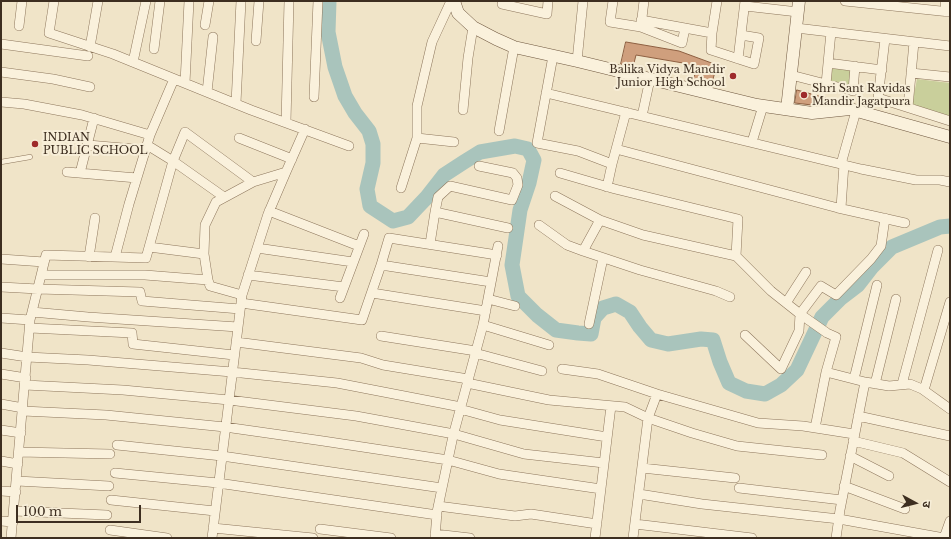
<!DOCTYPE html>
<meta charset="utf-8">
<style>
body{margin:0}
#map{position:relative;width:951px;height:539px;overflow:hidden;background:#f0e4c8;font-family:"Libre Baskerville","Noto Sans Devanagari",serif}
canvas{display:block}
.frame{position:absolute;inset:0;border:2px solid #3d2e20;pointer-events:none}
.north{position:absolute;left:895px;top:483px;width:40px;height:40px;-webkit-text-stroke:3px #f7eed8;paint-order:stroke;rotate:97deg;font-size:11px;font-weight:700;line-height:16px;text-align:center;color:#3d2e20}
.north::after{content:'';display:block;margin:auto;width:14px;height:18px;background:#3d2e20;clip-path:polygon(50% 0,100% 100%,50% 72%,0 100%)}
.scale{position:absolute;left:16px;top:505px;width:125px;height:18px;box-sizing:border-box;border:2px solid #3d2e20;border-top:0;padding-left:5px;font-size:12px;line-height:14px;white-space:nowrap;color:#3d2e20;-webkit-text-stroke:3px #f7eed8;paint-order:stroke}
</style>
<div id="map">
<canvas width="951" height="539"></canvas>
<div class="frame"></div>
<div class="north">उ</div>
<div class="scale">100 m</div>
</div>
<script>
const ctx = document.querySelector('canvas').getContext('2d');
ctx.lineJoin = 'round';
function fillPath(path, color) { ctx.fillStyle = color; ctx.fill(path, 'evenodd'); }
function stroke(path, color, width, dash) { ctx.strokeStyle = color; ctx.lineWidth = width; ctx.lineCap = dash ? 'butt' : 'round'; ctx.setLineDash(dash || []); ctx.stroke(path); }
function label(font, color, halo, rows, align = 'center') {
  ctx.font = font + ' "Libre Baskerville",serif'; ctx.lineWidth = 4; ctx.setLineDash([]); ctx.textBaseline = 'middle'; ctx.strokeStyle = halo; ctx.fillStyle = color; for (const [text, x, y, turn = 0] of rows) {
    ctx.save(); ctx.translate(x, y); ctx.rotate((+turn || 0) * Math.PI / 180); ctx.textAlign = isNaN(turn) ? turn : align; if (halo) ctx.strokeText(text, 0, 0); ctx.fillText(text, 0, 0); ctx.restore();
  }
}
fillPath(new Path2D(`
 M831,66L853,71L851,87L829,82Z
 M917,79L950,83V117L912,104Z`), '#c9cf9b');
stroke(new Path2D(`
 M329,1L328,32L335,67L345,96L355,113L369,131L373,144V163L367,189L370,206L393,221L408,217L426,198L444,175L464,162L480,152L515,146L528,149L534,160L529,183L520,210L512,265L518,296L537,315L556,330L578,333L591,334L594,318L603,308L616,304L630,312L640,327L651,340L668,344L701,339L713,340L720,362L729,383L746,391L765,394L781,385L797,370L822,317L841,298L858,285L872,267L892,247L940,227L950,226`), '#a9c4bc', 15);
const building = new Path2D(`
 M626,42L679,51L717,65L711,86L692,81L698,68L683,63L636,55L633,67L621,64Z
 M797,90L840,102L812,105L795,103Z`);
fillPath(building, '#cf9f7d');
stroke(building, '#8d5f41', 1);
const lane = new Path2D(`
 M1,162L30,157`);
const street = new Path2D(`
 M54,1L49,33L113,54L251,110L349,146
 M451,1L432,42L417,106V138L454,142
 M613,1L610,22L641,27L682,43L685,28
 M717,1L712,33L711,50L754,64L759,38L741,35
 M845,1L950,12
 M945,1L946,12
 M502,4L547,14L548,1
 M745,6L798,12
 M641,20L712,33
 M205,25L209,1
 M19,26L22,1
 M641,26L644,1
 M796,28L950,46
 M885,39L878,98L950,121
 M256,41L259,1
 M1,44L88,56
 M90,47L98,1
 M154,49L160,1
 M553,56L537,143L578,151L612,164
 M738,59L745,1
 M577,61L583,1
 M133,62L146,1
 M828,63L882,70
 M1,72L53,79L90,87
 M911,73L950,77
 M791,75L853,91L855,66
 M185,83L189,1
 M826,84L831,32
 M207,92L213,37
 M546,93L861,169L916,180H940L950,182
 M314,97L318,1
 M1,102L24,104L82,115L150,135
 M236,103L241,1
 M908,107L914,42
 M463,110L468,58L473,27
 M642,116L650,79
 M286,122L289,1
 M499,131L514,47
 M239,138L292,159
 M752,142L763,106
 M88,145L146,150
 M147,145L173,161L224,197
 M616,149L838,208L905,223
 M841,164L856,111
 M67,172L137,178
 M80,173L94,118
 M560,173L615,189L738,219L736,256L771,291L800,314L821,286L836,295L871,259L881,246L885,218
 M607,187L612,164L626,112
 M401,188L417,138
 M555,196L600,220L643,235L736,256
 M841,208L844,164
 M269,211L359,246
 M435,212L438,197L450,186L512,200L518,185L517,178L513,173L479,166
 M539,225L567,245L583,251L640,270L716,291L730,297
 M430,244L435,212L508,228
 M149,247L204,254
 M257,248L353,262
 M583,251L600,220
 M89,257L95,218
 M115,257L129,204L150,135L174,79
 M1,259L44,262
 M381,265L491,282
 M41,275H145L208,280
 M248,275L344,287
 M1,287L38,289L140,292L142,301L240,309
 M372,293L486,311
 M242,295L210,286L208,280L204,254L205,225L216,202L253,182L286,172L305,129
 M340,298L364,234
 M488,299L515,306
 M241,303L362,320L381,265L389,238L497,255
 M786,303L806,272
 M32,312L88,317L238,327
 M800,314L827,333L836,337L826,372L865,382L889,386L910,384L922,389L950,409
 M1,318L30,320
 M589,324L603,258
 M483,325L549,345
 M30,328L132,333L133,344L234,355
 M745,335L781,369L799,331L800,314
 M381,336L476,351
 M236,342L361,358L383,365L468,379
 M1,353L27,357L88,360L232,372L337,383L461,407
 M475,353L542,371
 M562,369L598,374L657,394L758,423L803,426L854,434
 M1,374L26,378
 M854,379L877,285
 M467,383L549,400L625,407L648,418L692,433L737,446L822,455
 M875,384L896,299
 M902,384L938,250
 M25,385L123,390L229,400L356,416L454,434L524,454L604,463
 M924,390L950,302
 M1,404L23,408
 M460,409L500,420L607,437
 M23,411L106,415L225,427L323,441L448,460L499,474L601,489
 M858,416L950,436
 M815,428L826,372
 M1,430L21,433
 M853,441L903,453L950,482
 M117,445L222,456L442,488
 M19,452L110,454
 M850,456L889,476
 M1,461L18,464
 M642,468L735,478
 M115,473L218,483L437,515
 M17,481L109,486
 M844,486L905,509
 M739,488L842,500
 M1,491L16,492
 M639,494L702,504L839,519L944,538L950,521
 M111,500L215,511
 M438,506L515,516L531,514L597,524
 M14,511L107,515
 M1,521L13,522
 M635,524L752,538
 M213,528L313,538
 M320,529L391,538
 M110,530L167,538
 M435,534L470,538
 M11,538L30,320L46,255L146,258L173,161L185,132L253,182
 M212,538L242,295L268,214L286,172
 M435,538L437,512L453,436L483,325L498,246
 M595,538L611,406
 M633,538L648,418L657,394
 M836,538L840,510L865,382`);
const secondary = new Path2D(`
 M454,1L458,13L473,27L496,39L514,47L577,61L757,105L812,113L850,109L950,137
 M787,109L799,1`);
stroke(lane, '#8d765c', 5.5);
stroke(street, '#8d765c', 10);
stroke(secondary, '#6f573f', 13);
stroke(lane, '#faf1dc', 4.5);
stroke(street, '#faf1dc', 9);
stroke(secondary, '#faf1dc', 12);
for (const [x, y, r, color] of [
 [733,76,4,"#9e2a2b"],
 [804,95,4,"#9e2a2b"],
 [35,144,4,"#9e2a2b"]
]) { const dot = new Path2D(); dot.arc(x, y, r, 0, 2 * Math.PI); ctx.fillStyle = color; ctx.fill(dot); stroke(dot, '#f7eed8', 1.5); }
label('11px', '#3d2e20', '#f7eed8', [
 ["Balika Vidya Mandir",725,70,"right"],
 ["Junior High School",725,83,"right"],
 ["Shri Sant Ravidas",812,89],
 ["Mandir Jagatpura",812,102],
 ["INDIAN",43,138],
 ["PUBLIC SCHOOL",43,151]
], 'left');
</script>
